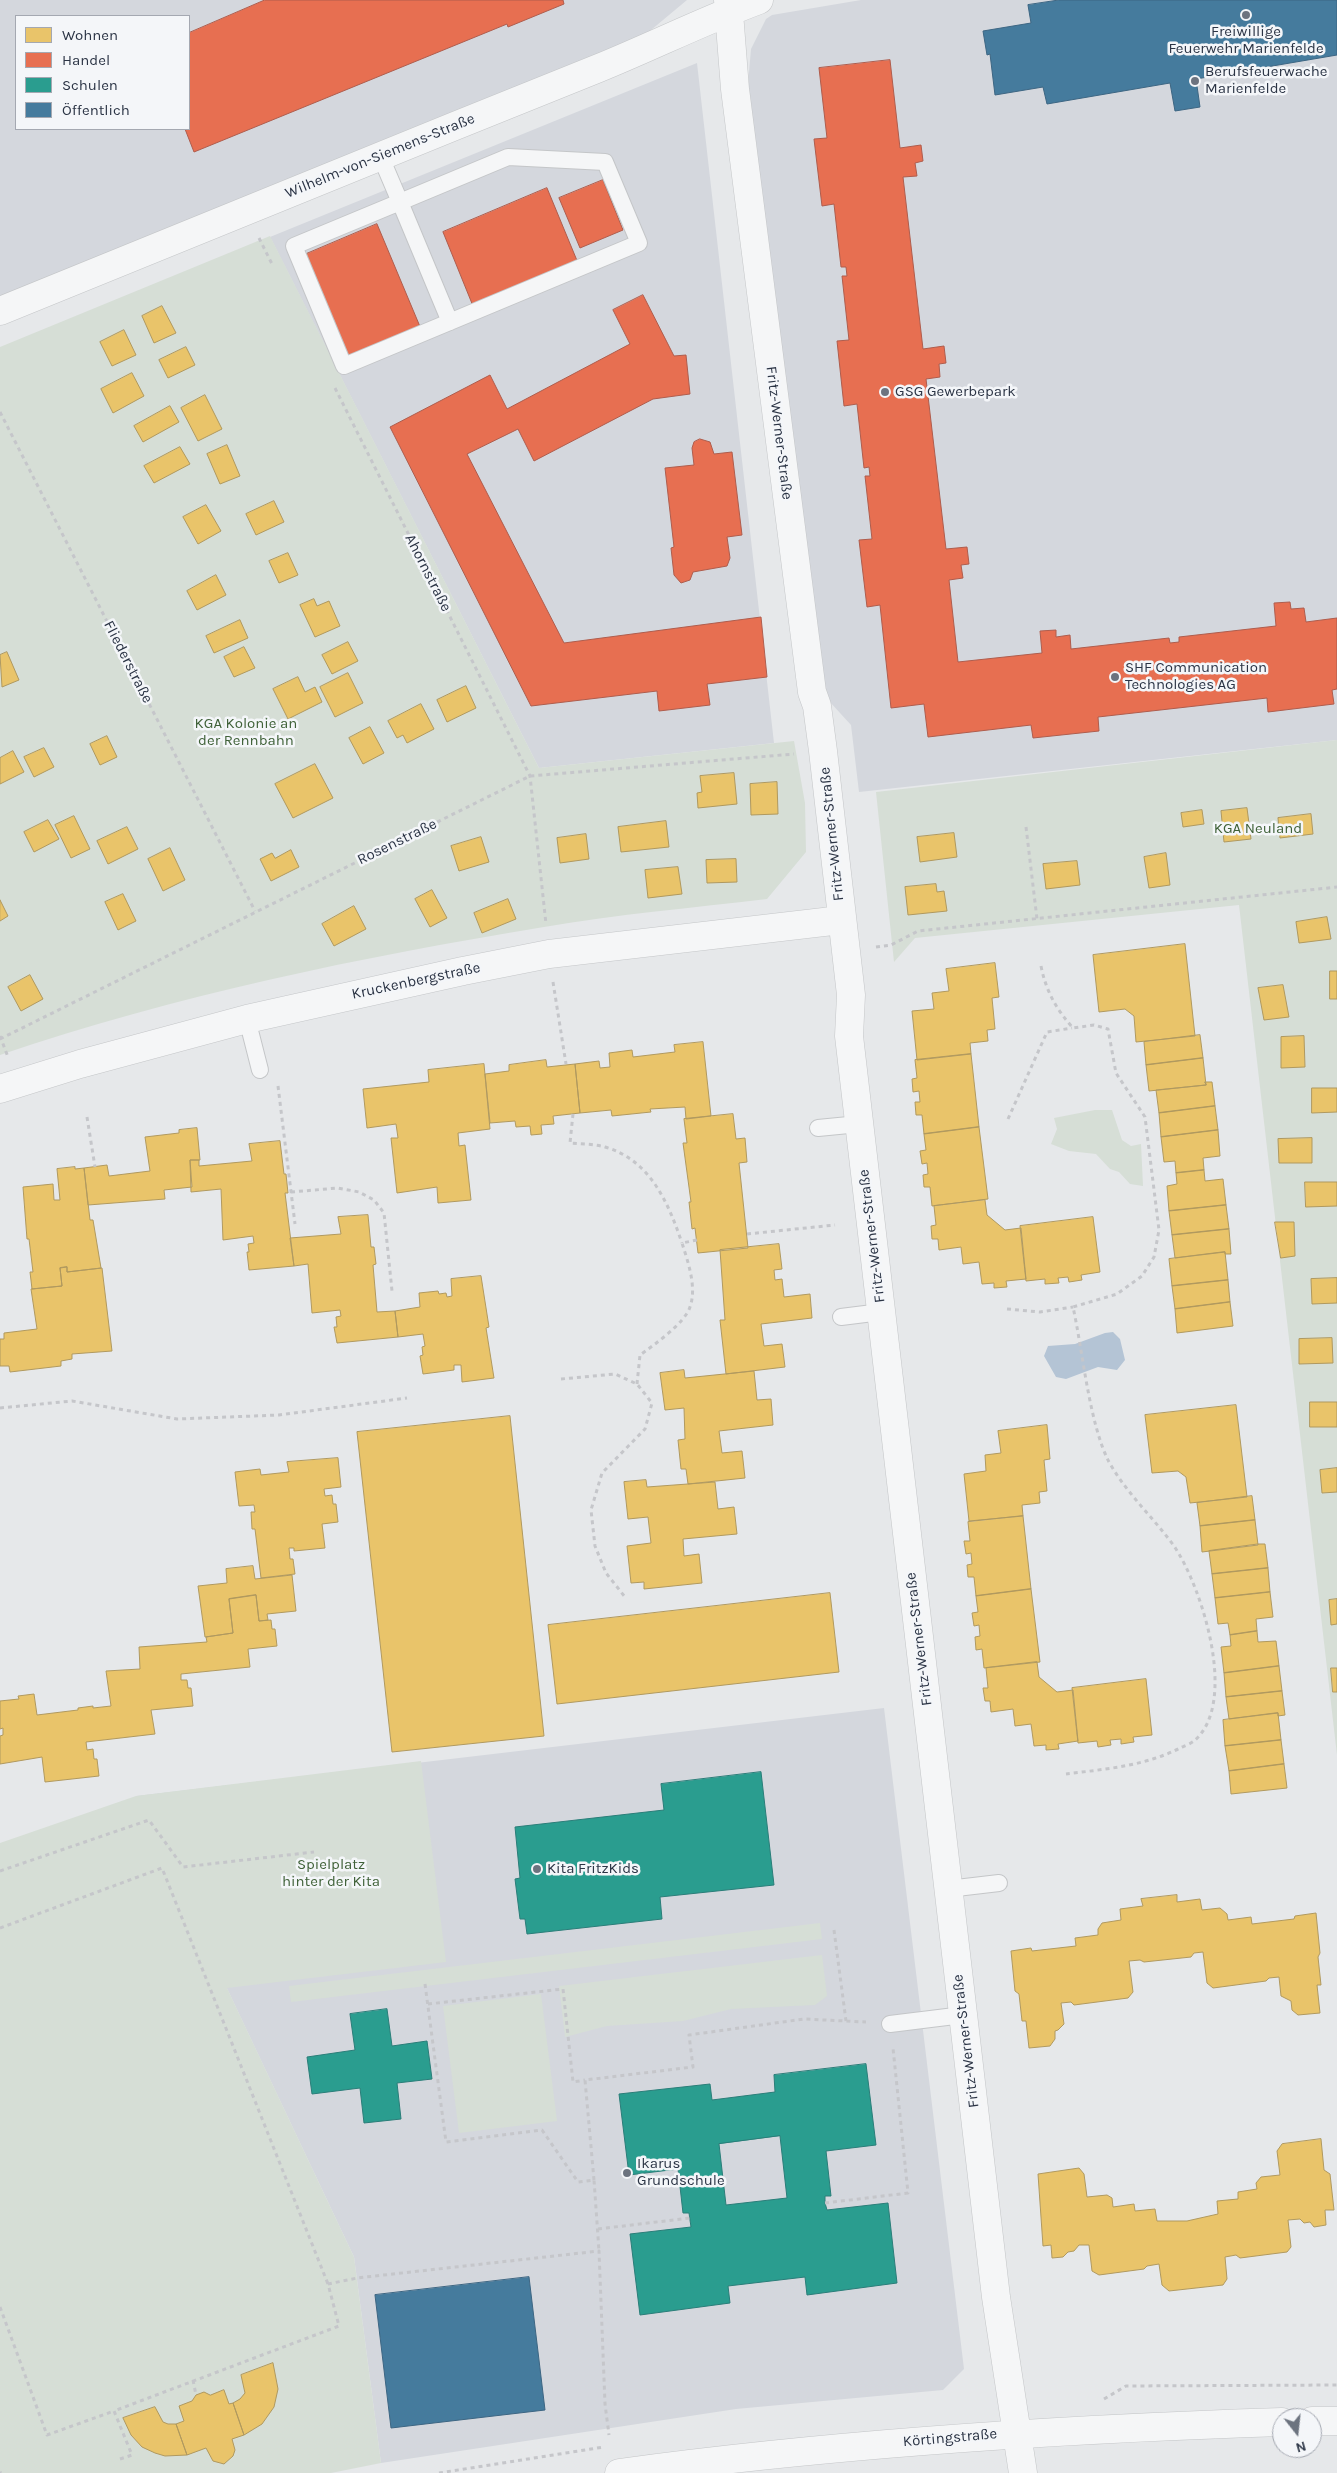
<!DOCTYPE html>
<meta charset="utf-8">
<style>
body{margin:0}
#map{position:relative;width:1337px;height:2473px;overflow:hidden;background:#e6e8ea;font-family:Karla,sans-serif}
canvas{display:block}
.legend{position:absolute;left:15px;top:15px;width:175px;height:115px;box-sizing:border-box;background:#f4f6f9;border:1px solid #a4a8b1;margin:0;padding:6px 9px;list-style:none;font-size:15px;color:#2b3445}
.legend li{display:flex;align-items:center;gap:10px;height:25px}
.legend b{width:25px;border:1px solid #a4a8b1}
.north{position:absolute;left:1272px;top:2408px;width:50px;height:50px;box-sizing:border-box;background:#f4f6f9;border:1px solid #a4a8b1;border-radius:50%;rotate:164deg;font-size:14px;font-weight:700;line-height:20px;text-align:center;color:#2b3445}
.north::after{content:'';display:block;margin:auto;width:18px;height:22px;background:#6c737f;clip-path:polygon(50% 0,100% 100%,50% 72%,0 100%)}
</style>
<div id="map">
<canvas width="1337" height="2473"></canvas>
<ul class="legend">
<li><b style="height:14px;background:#e9c46a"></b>Wohnen</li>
<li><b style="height:14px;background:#e76f51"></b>Handel</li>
<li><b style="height:14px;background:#2a9d8f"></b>Schulen</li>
<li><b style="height:14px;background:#457b9d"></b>Öffentlich</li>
</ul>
<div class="north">N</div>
</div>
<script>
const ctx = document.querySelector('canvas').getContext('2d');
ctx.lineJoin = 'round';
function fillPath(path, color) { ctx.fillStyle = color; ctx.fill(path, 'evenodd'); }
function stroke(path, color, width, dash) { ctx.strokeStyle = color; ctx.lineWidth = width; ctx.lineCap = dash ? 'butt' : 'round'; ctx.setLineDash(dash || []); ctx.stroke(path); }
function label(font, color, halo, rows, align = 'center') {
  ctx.font = font + ' Karla,sans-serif'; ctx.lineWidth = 5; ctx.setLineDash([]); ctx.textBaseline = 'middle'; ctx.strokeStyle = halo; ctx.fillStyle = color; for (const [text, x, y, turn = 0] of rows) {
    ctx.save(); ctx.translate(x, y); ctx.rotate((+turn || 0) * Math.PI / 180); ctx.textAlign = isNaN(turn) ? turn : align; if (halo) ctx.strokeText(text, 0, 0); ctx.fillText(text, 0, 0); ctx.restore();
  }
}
fillPath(new Path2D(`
 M0,0H687L645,35L0,299ZM16,16H189V129H16Z
 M861,0H1337V740L859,792L851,725L819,690L748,84L751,49L766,19L772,15Z
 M697,63L774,743L539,768L270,237Z
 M884,1708L964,2369L943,2390L736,2409L381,2463L354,2257L136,1796Z`), '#d4d7dd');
fillPath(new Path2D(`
 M270,236L539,768L794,741L805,803L806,852L767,899C693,908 618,914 544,927C361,957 176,995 0,1055V347Z
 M1337,740V1755L1239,905L915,938L894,962L876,792Z
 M1095,1110H1112L1122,1140L1131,1146L1141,1144L1143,1186L1130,1184L1119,1172L1110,1169L1096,1154L1069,1151L1051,1144L1057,1129L1054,1118Z
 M421,1761L446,1962L227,1988L354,2257L381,2463L331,2473H0V1843L136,1796Z
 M820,1923L822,1939L291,2002L289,1986Z
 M822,1955L827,1996L815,2005L731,2009L683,2021L607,2026L565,2037L559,1986Z
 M541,1994L557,2121L459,2133L443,2006Z`), '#d6ded6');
fillPath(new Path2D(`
 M1113,1332L1120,1339L1125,1360L1117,1370L1098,1367L1066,1379L1056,1377L1044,1356L1048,1346L1075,1344L1105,1333Z`), '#b4c4d5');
const homes = new Path2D(`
 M162,306L176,333L154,343L142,316Z
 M124,330L136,355L112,366L100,342Z
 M186,347L195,365L168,378L159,360Z
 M132,373L144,396L113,413L101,389Z
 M205,395L222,429L198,441L181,408Z
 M170,406L179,422L143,442L134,426Z
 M227,445L240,476L220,484L207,454Z
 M180,447L190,464L154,483L144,466Z
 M274,501L284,522L256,535L246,514Z
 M206,505L221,531L198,544L183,517Z
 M288,553L298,575L279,583L269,561Z
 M216,575L226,595L197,610L187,591Z
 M314,599L317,606L329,601L340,626L315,637L300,605Z
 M240,620L248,638L214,653L206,636Z
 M348,642L358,661L332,674L322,655Z
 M244,647L255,668L234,677L224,657Z
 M7,652L19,680L2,687L0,655Z
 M348,673L363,703L335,717L320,687Z
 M298,677L305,692L315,687L322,702L288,719L273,689Z
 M466,686L476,708L447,722L437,700Z
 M421,704L434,729L407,743L403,735L397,738L388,721Z
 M370,727L384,753L363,764L349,738Z
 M107,736L117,757L100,765L90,744Z
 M44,748L54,767L34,777L24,757Z
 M13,751L24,772L0,784V758Z
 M315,764L333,798L293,818L275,784Z
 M734,773L737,804L698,808L697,793L702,792L700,776Z
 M777,782L778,814L751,815L750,784Z
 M1247,808L1251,839L1224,842L1221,811Z
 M1202,810L1204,824L1183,827L1181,813Z
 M1311,814L1313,834L1280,838L1278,818Z
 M74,816L90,849L71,858L55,825Z
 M48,820L59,839L34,852L24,832Z
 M666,821L669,847L621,852L618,827Z
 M127,827L138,849L108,864L97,841Z
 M954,833L957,857L920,862L917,837Z
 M586,834L589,859L560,863L557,838Z
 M481,837L489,862L459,871L451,846Z
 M170,848L185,880L163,891L148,859Z
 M291,850L299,867L271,881L260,859L272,853L275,858Z
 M1166,853L1170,885L1149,888L1144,857Z
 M736,859L737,882L707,883L706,860Z
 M1077,861L1080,885L1046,889L1043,864Z
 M678,867L682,894L648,898L645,870Z
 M936,884L937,892L944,891L947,911L908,915L905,887Z
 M432,890L447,918L430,927L415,899Z
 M123,894L136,921L118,930L105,902Z
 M508,899L516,919L482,933L474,913Z
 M0,900L8,916L0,921Z
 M354,906L366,929L334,946L322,924Z
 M1327,917L1331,939L1299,943L1296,922Z
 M1185,944L1195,1036L1136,1042L1134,1016L1125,1009L1099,1012L1093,955Z
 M995,963L999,997L992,998L995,1029L987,1030L988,1041L970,1043L971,1054L917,1060L912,1011L934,1009L932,993L949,991L946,969Z
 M1330,971H1337V999H1330Z
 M30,975L43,999L21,1011L8,987Z
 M1283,985L1289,1017L1264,1020L1258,988Z
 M1200,1035L1203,1058L1146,1065L1144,1042Z
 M1304,1036L1305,1067L1281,1068V1037Z
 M703,1042L711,1116L686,1119L685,1107L650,1109L651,1112L612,1116L611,1110L580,1113L575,1064L599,1061L600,1068L610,1067L609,1053L632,1050L633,1057L675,1052L674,1045Z
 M971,1054L979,1127L924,1134L922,1115H916L915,1102H920L919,1091L913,1092L912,1079L917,1078L915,1060Z
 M1203,1058L1206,1085L1149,1091L1146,1065Z
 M546,1060L547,1067L575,1064L580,1113L553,1116L554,1124L541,1125L542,1134L531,1135L530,1126L516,1127L515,1121L490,1123L485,1074L509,1071V1065Z
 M484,1064L490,1129L458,1133L459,1146L465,1145L471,1200L438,1203L437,1187L397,1193L391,1138H398L396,1124L367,1128L363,1089L429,1082L428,1070Z
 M1205,1082H1212L1215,1106L1159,1113L1156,1090L1206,1085Z
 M1312,1088H1337V1112L1312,1113Z
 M1215,1106L1218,1130L1161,1137L1159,1113Z
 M733,1114L736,1139L745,1138L747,1162L739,1163L748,1248L698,1253L695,1228L692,1229L689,1202H691L683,1143H687L684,1119Z
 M979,1127L988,1199L932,1206L930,1187H924L923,1175L928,1174L927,1163L922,1164L920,1151L926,1150L924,1134Z
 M197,1128L200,1160H190L192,1187L164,1190L165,1199L88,1205L84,1168L107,1165L109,1176L150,1171L145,1137L179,1133V1130Z
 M1218,1130L1220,1156L1203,1158L1204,1170L1176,1173L1175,1161L1164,1162L1161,1137Z
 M1312,1138V1163H1279L1278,1139Z
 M280,1141L284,1174H286L288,1193H285L294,1266L249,1270L247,1252H249L248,1244L254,1243L253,1236L223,1240L221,1189L191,1192L190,1160H199V1166L252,1161L249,1144Z
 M75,1167V1169L84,1168L90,1220H93L101,1268L67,1272V1267L60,1268L62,1286L32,1289L30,1272H33L29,1239H27L23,1187L53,1184L54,1200H60L57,1169Z
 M1204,1170L1205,1181L1223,1179L1226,1205L1169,1211L1167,1186L1177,1184L1176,1173Z
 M1305,1182H1337V1206L1306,1207Z
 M985,1200L987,1215L1005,1230L1021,1228L1026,1279L1006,1281L1007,1287L994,1288V1283L982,1284L979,1262L963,1264L961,1247L939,1250L938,1239H932L931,1226L936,1225L934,1206Z
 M1226,1205L1229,1229L1172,1235L1169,1211Z
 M368,1215L371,1247H374L376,1264L373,1265L377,1312L395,1311L398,1337L337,1343L334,1327H337L336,1317L341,1316L340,1310L312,1313L308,1264L294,1266L290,1238L341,1234L338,1217Z
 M1093,1217L1100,1272L1081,1275L1082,1280L1069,1282L1068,1277L1058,1278L1059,1283L1045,1284V1279L1026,1281L1020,1226Z
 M1275,1222H1294L1295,1256L1281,1258Z
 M1229,1229L1231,1254H1225V1252L1175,1258L1172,1235Z
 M779,1244L782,1269L774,1270L775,1280L782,1279L784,1297L810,1294L812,1318L761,1324L764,1346L782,1344L785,1367L726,1374L720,1320H725L720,1250Z
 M1225,1252L1228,1280L1172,1286L1169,1259Z
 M67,1267V1272L102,1268L112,1351L72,1354V1359L61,1361V1366L10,1372L9,1366H0V1339H4V1333L37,1329L31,1289L62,1286L60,1268Z
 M481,1276L489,1327L486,1328L494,1378L462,1382L461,1365H454V1370L423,1374L420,1356L423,1355L422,1347L425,1346L423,1334L398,1337L395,1311L420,1307L419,1293L438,1291L439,1294L446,1293L447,1297L452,1296L451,1279Z
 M1337,1278V1303L1312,1304L1311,1279Z
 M1228,1280L1230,1302L1175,1309L1172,1286Z
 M1230,1302L1233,1326L1177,1333L1175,1309Z
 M1332,1338L1333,1363L1299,1364V1339Z
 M684,1370L685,1378L754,1371L757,1400L771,1399L773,1425L719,1431L722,1453L742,1451L745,1478L688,1484L686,1469H681L678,1440L685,1439L684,1408L665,1410L660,1373Z
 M1310,1402H1337V1427H1310Z
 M1236,1405L1247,1497L1190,1503L1186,1477L1178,1471L1152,1473L1145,1415Z
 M510,1416L544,1736L392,1752L357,1432Z
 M1047,1425L1050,1459L1044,1460L1047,1491L1039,1492L1040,1503L1022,1505L1023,1516L969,1521L964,1474L986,1471L985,1455L1001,1453L998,1431Z
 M338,1458L341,1487L324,1489L325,1496L332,1495L333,1504H336L338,1522L322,1524L325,1548L294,1551V1548H289L290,1559H293L295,1574L261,1578L255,1529H252L251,1512H255L254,1505L239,1506L235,1472L260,1469L261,1475L289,1472L287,1462Z
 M1337,1468V1492L1322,1493L1320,1470Z
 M646,1480L647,1487L715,1482L718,1509L734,1507L737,1534L683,1539L684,1556L699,1554L702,1583L644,1589V1582L631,1583L627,1546L651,1543L648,1517L628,1519L624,1482Z
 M1252,1496L1255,1520L1200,1526L1197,1503Z
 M1023,1516L1031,1589L976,1596L974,1577H968L967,1565L972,1564L971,1553L966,1554L964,1541H970L968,1522Z
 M1255,1520L1258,1545L1202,1552L1200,1526Z
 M1258,1544H1265L1268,1568L1212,1574L1209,1551Z
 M253,1566L255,1579L292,1575L296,1611L267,1614L268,1620L259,1621L256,1595L229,1599L233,1633L205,1637L198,1586L227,1583L226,1569Z
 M1268,1568L1270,1592L1215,1598L1212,1574Z
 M1031,1589L1040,1662L984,1668L982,1649L976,1650L975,1637L980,1636L979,1625L974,1626L972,1613L978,1612L976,1596Z
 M1270,1592L1273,1617L1256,1619L1257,1631L1230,1635L1228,1623L1218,1624L1215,1598Z
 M830,1593L839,1672L557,1704L548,1625Z
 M256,1595L259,1621L271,1620L272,1629H275L277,1646L248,1649L250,1667L181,1674V1680H187L188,1688H191L193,1706L151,1710L155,1734L86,1742L87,1750L93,1749L94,1759H97L99,1776L45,1782L42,1757L0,1764V1736L3,1735V1728L0,1729V1701L19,1699L18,1696L34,1694L37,1715L78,1710V1708L93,1706V1708L111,1706L106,1671L140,1669L139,1647L207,1642L206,1637L233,1633L229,1599Z
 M1337,1599V1624L1331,1625L1329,1600Z
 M1257,1631L1258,1642L1276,1641L1279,1666L1224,1673L1221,1647L1231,1646L1230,1635Z
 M1037,1662L1039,1677L1057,1692L1073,1690L1078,1741L1058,1744L1059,1749L1046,1750V1745L1034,1746L1031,1724L1015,1726L1013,1709L991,1712L990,1701H985L983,1688H988L986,1668Z
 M1279,1666L1282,1691L1226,1697L1224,1673Z
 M1331,1668H1337V1692H1333Z
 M1146,1679L1152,1735L1133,1737L1134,1742L1121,1744V1739L1110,1740L1111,1745L1098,1747L1097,1741L1078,1743L1072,1688Z
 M1282,1691L1285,1715L1278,1716V1713L1229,1719L1226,1697Z
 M1278,1713L1281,1740L1225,1746L1223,1720Z
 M1281,1740L1284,1764L1229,1771L1225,1746Z
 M1284,1764L1287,1788L1231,1794L1229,1771Z
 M1177,1895V1902L1200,1899L1202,1910L1220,1908L1227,1914L1228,1920L1251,1917L1252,1924L1294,1919L1295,1916L1316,1913L1320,1953L1318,1957L1321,1985H1317L1320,2013L1298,2015L1292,2010L1291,2001L1281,1996L1279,1977L1269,1978L1266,1981L1213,1988L1207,1983L1203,1952L1194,1953L1191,1957L1144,1962L1140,1960L1129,1961L1133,1992L1128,1998L1074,2005L1071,2002L1061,2003L1064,2024L1058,2030L1055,2031V2039L1050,2046L1029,2048L1026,2021H1022L1019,1994L1015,1991L1011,1951L1031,1948L1032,1951L1076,1946L1075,1938L1098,1935V1929L1102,1923L1121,1920L1120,1909L1143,1906L1141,1899Z
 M1321,2139L1324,2170L1330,2174L1334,2210H1325L1326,2225L1314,2227L1310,2222L1304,2223L1300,2219L1288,2220L1291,2247L1287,2252L1240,2258L1236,2255L1225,2257L1227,2279L1223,2285L1169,2291L1162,2285L1159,2264L1147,2266L1144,2269L1099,2275L1092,2271L1089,2245H1079L1074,2251L1068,2252L1063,2257L1052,2258L1051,2245L1043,2246L1038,2174L1079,2168L1084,2174L1087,2197L1107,2195L1112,2198L1113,2207L1134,2204L1135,2211L1155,2209L1157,2221H1187L1218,2214L1217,2201L1238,2199V2192L1257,2189L1256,2183L1261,2177L1280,2175L1277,2151L1282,2144Z
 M273,2363L278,2389L274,2407L262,2424L244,2435L233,2403L240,2399L245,2393L241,2375Z
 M224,2390L229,2404L233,2403L244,2435L232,2439L235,2450L233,2456L224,2464L213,2461L206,2448L187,2455L176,2424L184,2421L179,2406L192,2401L196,2395L204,2392L210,2395Z
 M155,2407L163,2422L168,2424H176L187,2455L165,2456L155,2453L142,2447L131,2435L123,2418Z`);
fillPath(homes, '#e9c46a');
stroke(homes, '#b0995f', 1);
const shops = new Path2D(`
 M265,0H563L564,4L508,27L507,24L194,152L185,129H189V33Z
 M890,60L900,148L921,145L923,161L915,163L917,176L903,177L923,349L944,346L946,363L939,364L940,377L926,379L946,549L967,547L969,564L961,565L963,578L949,580L958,662L1042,653L1040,631L1056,630V637L1070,635L1071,649L1169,638L1170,643L1179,642V637L1276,626L1274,603L1290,602L1291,609L1304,608L1306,622L1337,618V689L1332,690L1334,704L1268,712L1267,698L1098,717L1099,731L1033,738L1031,725L928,737L924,704L891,708L880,605L867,607L859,540L872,539L865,476H870L869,467L864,468L857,404L844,406L837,341L849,340L842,276H847L846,267H841L834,204L822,206L814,139L827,138L819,68Z
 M603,180L623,230L580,248L559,198Z
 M547,188L578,263L473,306L443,232Z
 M377,224L421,329L348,359L304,255Z
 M643,295L674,356L686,355L690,394L653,399L534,461L518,429L467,454L564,643L761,617L767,677L707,684L710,705L659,711L657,691L531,706L390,427L490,375L507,409L630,344L613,310Z
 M700,439L710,442L714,454L732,452L742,535L727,537L730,558L727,566L693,572L690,580L681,583L674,575L671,548L674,547L665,468L694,465L692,448L694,442Z`);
fillPath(shops, '#e76f51');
stroke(shops, '#af5d4d', 1);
const schools = new Path2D(`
 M761,1772L774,1885L660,1897L662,1919L527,1934L525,1919H520L515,1879L520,1878L515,1827L664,1810L661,1784Z
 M387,2009L392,2046L427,2041L432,2079L397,2083L401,2119L364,2123L360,2088L312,2094L307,2057L355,2050L350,2014Z
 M866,2064L876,2145L826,2151L831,2196H825V2203L827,2210L888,2203L897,2283L807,2295L805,2277L728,2286L730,2303L640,2315L630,2234L691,2227L689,2213H683L678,2169L629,2175L619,2094L710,2084L712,2100L775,2092L774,2075ZM780,2136L787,2198L726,2205L719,2144Z`);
fillPath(schools, '#2a9d8f');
stroke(schools, '#2a7e79', 1);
const public = new Path2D(`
 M1059,0H1337V55L1196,79L1200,107L1175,111L1170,83L1047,104L1043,87L995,95L990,54L987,55L983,31L1031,23L1028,5Z
 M529,2277L545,2410L391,2428L375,2295Z`);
fillPath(public, '#457b9d');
stroke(public, '#3d6683', 1);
const service = new Path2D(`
 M380,155L400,202L508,157L605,162L639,243L344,366L294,246L400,202L450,322
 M247,1019L260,1070
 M818,1128L859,1124
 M841,1317L881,1312
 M948,1889L999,1883
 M890,2024L963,2015`);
const minor = new Path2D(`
 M728,0L735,89L812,692L817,706L823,751L851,995L849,1036L996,2297L1023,2473
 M0,311C200,230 399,148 599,68C653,46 705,20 759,0
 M0,1089L80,1064L247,1019L463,971L549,954L841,920
 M1312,2421H1337
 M619,2473C839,2443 1060,2429 1282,2422`);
stroke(service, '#c4c6c8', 18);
stroke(minor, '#c4c6c8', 29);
stroke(new Path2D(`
 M259,238L273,266
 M335,388L530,776L546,924
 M0,412L255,911
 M1026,827L1037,919
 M876,947L891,945L918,931L1337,887
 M1041,966C1046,991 1056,1009 1073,1028L1094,1025L1108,1029L1116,1073L1145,1117L1159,1230L1154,1257L1142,1276L1117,1294L1073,1307C1083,1352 1089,1423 1109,1462C1127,1494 1153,1517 1174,1546C1202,1587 1239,1703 1194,1741C1190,1744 1184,1746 1180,1748C1145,1766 1106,1769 1066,1774
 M553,982L566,1064
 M0,1036L8,1057
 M0,1039L530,776L794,754
 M278,1086L295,1224
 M573,1114L570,1143C582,1144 595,1144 605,1147C650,1160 668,1202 682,1243
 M87,1117L95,1167
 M1008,1119L1047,1032L1072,1028
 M291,1192L338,1188L359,1192L374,1200L384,1213L392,1291
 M747,1234L835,1225
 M1007,1309L1040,1312L1073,1307
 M561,1379L615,1374L637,1384L652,1403L645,1429L602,1473L591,1510L595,1546L606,1573L625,1597
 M637,1384L640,1355C654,1345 685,1323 690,1307C697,1287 688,1262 682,1243L697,1240
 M0,1408L72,1401L177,1419L279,1415L407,1398
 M0,1871L149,1820L183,1867L314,1852
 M0,1928L162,1868L328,2284
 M834,1930L846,2021
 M425,1984L446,2142L542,2130L578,2182L594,2180L599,2251
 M428,2004L563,1989L573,2082L585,2080
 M594,2180L585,2080L693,2067L689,2035L804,2019L866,2022
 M825,2203L908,2193L893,2048
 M598,2229L690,2218
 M0,2307L47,2435L114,2411
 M193,2380L196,2395
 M1104,2399L1126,2386L1337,2385
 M1287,2453L1308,2452
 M120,2459L132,2455L114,2411L339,2326L328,2284L357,2278L599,2251L605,2404L609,2435
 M0,2472L1,2473
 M439,2473L604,2447`), '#c5c6ca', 3, [4, 4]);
stroke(service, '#f5f6f7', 16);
stroke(minor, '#f5f6f7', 28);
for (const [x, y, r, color] of [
 [1246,15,5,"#6c737f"],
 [1195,81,5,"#6c737f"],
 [885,392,5,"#6c737f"],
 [1115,677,5,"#6c737f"],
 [537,1869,5,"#6c737f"],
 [627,2173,5,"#6c737f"]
]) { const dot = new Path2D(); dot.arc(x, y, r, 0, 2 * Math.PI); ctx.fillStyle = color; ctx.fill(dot); stroke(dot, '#f4f6f9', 2); }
label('15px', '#2b3445', '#f4f6f9', [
 ["Freiwillige",1246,32,"center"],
 ["Feuerwehr Marienfelde",1246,49,"center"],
 ["Berufsfeuerwache",1205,72],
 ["Marienfelde",1205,89],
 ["GSG Gewerbepark",895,392],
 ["SHF Communication",1125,668],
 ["Technologies AG",1125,685],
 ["Kita FritzKids",547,1869],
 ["Ikarus",637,2164],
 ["Grundschule",637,2181]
], 'left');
label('15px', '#2b3445', '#f4f6f9', [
 ["Wilhelm-von-Siemens-Straße",380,156,-22],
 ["Fritz-Werner-Straße",779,433,83],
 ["Ahornstraße",428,573,63],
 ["Fliederstraße",128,662,63],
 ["Fritz-Werner-Straße",832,834,-96],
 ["Rosenstraße",397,842,-26],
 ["Kruckenbergstraße",416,981,-12],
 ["Fritz-Werner-Straße",872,1236,-97],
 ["Fritz-Werner-Straße",919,1639,-97],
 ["Fritz-Werner-Straße",966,2041,-97],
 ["Körtingstraße",950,2438,-5]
]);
label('15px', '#3f6138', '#f4f6f9', [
 ["KGA Kolonie an",246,724],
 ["der Rennbahn",246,741],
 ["KGA Neuland",1258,829],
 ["Spielplatz",331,1865],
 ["hinter der Kita",331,1882]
]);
</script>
